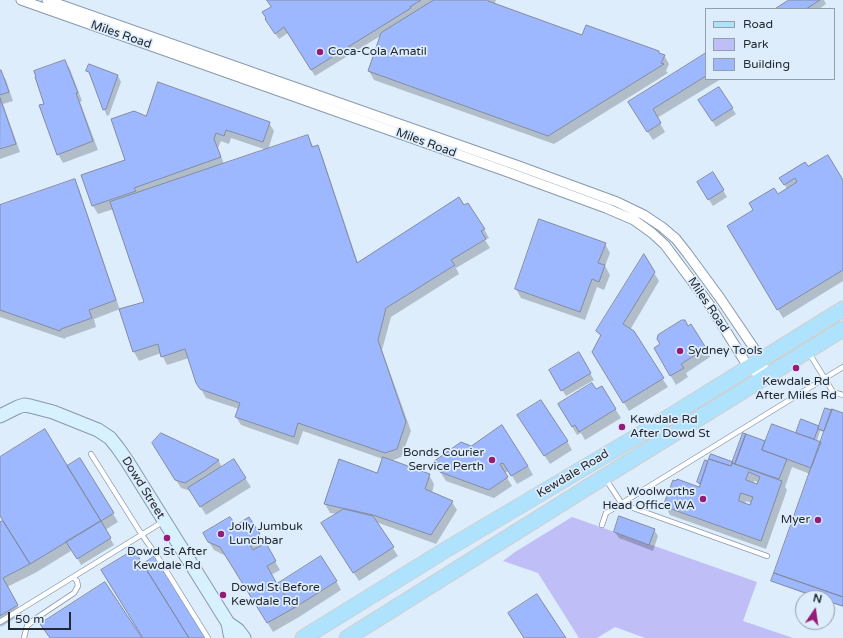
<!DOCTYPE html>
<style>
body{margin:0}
#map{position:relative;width:843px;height:638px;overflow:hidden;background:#deedfc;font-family:"Varela Round",sans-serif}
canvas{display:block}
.legend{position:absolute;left:705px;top:8px;width:130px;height:72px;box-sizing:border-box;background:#deedfc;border:1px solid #939fab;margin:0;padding:5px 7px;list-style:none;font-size:12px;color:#232931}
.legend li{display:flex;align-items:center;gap:8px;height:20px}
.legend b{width:20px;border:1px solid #939fab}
.north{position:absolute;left:795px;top:590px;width:40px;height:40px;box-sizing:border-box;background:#deedfc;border:1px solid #939fab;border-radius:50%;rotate:13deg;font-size:11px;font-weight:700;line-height:16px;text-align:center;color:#232931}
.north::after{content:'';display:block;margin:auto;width:14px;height:18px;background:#941b77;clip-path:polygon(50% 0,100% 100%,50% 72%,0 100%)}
.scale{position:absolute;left:8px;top:612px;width:63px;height:18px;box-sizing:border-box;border:2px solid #232931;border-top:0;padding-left:5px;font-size:12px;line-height:14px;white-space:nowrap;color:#232931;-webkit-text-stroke:3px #deedfc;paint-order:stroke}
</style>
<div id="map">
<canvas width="843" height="638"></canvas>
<ul class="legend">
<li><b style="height:5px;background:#afe2fc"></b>Road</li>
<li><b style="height:11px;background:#c0bef6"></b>Park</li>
<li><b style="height:11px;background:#9db8ff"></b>Building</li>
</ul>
<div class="north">N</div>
<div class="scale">50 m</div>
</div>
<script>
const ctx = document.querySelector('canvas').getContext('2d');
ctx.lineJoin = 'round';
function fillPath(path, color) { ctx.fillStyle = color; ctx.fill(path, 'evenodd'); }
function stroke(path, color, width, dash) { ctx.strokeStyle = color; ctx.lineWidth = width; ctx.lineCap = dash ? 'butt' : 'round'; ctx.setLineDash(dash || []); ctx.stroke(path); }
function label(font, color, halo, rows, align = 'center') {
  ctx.font = font + ' "Varela Round",sans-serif'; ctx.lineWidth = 3.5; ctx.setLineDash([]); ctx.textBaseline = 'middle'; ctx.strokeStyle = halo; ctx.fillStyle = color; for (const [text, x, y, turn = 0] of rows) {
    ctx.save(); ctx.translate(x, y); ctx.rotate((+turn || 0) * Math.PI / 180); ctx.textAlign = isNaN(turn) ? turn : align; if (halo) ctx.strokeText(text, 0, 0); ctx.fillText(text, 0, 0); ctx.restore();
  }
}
fillPath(new Path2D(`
 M572,517L757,582L743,621L793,638H645L615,627L597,638H579L538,573L503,561L515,552Z`), '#c0bef6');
fillPath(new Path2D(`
 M268,0H496L494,5L583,36L664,55L669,64L666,71L668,73L554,144L374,80L369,71L382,35L315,76L288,33L279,39L270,26L272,8Z
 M790,0H824L826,4L819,9H777Z
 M706,54V79H721L657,118L665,132L653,140L634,111Z
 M65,61L70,69L82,101L80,102L98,150L63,163L58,154Z
 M0,71L6,80L13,101L3,104L20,152L0,159Z
 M88,71L118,76L121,82L109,115L107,116L104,109L91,78Z
 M703,107L732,108L736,114L716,127Z
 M147,117L269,123L274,131L268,150L308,136L314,148L317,146L322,155L358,263L464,207L484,229L489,238L485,240L490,248L456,268L459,274L391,317L382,350L411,431L401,457L391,461L429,475L434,484L432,493L452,502L457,510L436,544L376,522L398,556L359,581L327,532L337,514L330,513L325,504L340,461L378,474L383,459L303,431L298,445L241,425L236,417L239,409L206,398L197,382L189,358L167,365L161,353L139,361L134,352L120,309L94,319L96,327L65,338V339L0,317V206L74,180L79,189L120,310L145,303L114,209L98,214L93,206L126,161ZM231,138L267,150L224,164L218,148L221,141L229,144Z
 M807,168L843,182V281L783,318L728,226L787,189L781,178Z
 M713,173L727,197L713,206L702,189Z
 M605,244L610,253L605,266L610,275L604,290L597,287L585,320L521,298L516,289Z
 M644,256L659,281L630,330L668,387L629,411L598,361L601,337L598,332Z
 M688,327L706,348L710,357L686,373L688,377L676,385L655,349Z
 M579,353L594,380L566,396L550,371Z
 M601,387L621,418L585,440L581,433L577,435L564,413Z
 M843,414V607L827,601V598H817L773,582L772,581L810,474L792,467L785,487L787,490L766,549L670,515L665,506L700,488L701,485L699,484L698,482L705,461L709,463H732L733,464L744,434L766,442L798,435L802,420L820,427ZM820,431L825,432L821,443L817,441ZM754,481L759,482L758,485L753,484ZM746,501L751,503L750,506L745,504Z
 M524,424L567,441L572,450L550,464Z
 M161,434L219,461L222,468L234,461L251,487L206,515L191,491L181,488L153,444Z
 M462,443L528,466L533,475L517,484L509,471L504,473L512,486L494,498L446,481L439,470Z
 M0,458L67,467L80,459L118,522L105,530L114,545L81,565L73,550H70L71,551L35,573L7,587L22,614L1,627L0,625V524L4,521L0,514Z
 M236,527L259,534L264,543L261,545V546L265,544L280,570L271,575L277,585L336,581L341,590L299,617L273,632L226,556L214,550L204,534Z
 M654,530L658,536L653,551L619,538L615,532Z`), '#0003');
const building = new Path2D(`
 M267,0H421L410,7L411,8L311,70L284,27L275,34L265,19L266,18L262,12L271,7Z
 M434,0H488V1L582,35L586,25L659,51V53L665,55L661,63L664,64L548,136L368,71L381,33Z
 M789,0H820L806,9H775Z
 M706,53V76L653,109L661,123L647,132L628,102Z
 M65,60L78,93H76L93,141L57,155L39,105L44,104L35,77H36L34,71Z
 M89,64L118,75L106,109L103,110L89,72L86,71Z
 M0,70H1L9,92L0,95Z
 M158,82L270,122L263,142L226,130L224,136L216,133L214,139L221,157L134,188L136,191L92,206L81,175L125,160L111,119L134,111L146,116Z
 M719,87L733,108L712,121L698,100Z
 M0,98L16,144L0,149Z
 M308,135L312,147L318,145L357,263L459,197L464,205L468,203L485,229L481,231L486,239L451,260L455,265L386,308L378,340L406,422L397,449L385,453L298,423L294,437L235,417L240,403L200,389L196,383L185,349L161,357L158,344L133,352L119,309L144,302L110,202Z
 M828,155L843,180V270L777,310L727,226L753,210L749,203L774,188L778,194L797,182L795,178L784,185L779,178L805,162L808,166Z
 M713,172L724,190L708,200L697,182Z
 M75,179L116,300L89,310L92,318L61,329L60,331L0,310V205Z
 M539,219L606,243L598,263L605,265L599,282L592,279L580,312L515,289Z
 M644,254L655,272L623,324L634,331L664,378L623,403L592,352L601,335L596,331Z
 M682,320H685L688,326L691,324L706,348L681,364L684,368L670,376L654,348L660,344L657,339L658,335Z
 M579,352L591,373L561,391L549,370Z
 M592,383L596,389L602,386L616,409L579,432L575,425L572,427L558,404Z
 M541,400L568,441L544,456L517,415Z
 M825,408L832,410L824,431L818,429Z
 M832,409L843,413V597L774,573Z
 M801,419L819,426L814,439L796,433Z
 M772,424L821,442L811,468L762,450Z
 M502,425L528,466L511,476L503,463L500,464L508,477L489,490L440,472L433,462L461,442L471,446Z
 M45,429L101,521L30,564L0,516V457Z
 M161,433L219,460L206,470L185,483L175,480L152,443Z
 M743,433L746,434L735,464L732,463Z
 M746,434L765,441L762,450L787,459L779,479L735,464Z
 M711,454L733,462L731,466L709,459Z
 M383,457L430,474L425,489L453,501L431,535L373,515L324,504L339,459L377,473Z
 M80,458L114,513L101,521L67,466Z
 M234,459L246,478L200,507L188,488Z
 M709,459L731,466L732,463L782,481L761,541L663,506L673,480L676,481L677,479L699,487ZM749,472L760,477L757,484L746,480ZM741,493L753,497L750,505L739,501Z
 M705,460L708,461L700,484L697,482Z
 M344,509L373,516L394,547L353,573L321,523Z
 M619,516L655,529L649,545L614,532Z
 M230,517L236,525L249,517L260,534L248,542L253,550L266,543L276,561L267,566L277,584L294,608L267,623L220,547L208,542L203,533Z
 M3,521L30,564L3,578L18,605L0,616V522Z
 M101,521L111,538L77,559L66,542Z
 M134,550L143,564L189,638H143L101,570Z
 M155,556L206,638H189L143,564Z
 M321,556L337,581L294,608L277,584Z
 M774,573L843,597V606L827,601V598H820L771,581Z
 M105,582L142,638H50L40,624Z
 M537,594L566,638H524L508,613Z`);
fillPath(building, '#9db8ff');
stroke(building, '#838ba0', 1);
const lane = new Path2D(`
 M809,353L833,392L843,395
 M91,454L142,535L157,556L208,638
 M605,478L622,504L767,556
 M602,525L606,513L843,367
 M0,622L164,521
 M24,638L27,626L35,619L74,593L78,586L77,581L73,577`);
const street = new Path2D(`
 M21,0L505,171L606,208L634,220L652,233L665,245L709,304L749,368L765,377
 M47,0L516,165L617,202L644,215L662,227L676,239L687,253L720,298L762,360L765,377`);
const secondary = new Path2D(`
 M0,416L18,407L24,405L30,406L53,412L98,430L110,438L118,448L127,461L228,623L230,634L233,638
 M228,623L238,630L244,638`);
const primary = new Path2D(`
 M303,638L447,549L651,428L843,309
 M347,638L604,477L843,329`);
stroke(lane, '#89a', 6);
stroke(street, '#89a', 11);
stroke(secondary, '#89a', 15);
stroke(primary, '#cfd0d2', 17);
stroke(lane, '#fff', 4.5);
stroke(street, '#fff', 9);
stroke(secondary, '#d7f1fe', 13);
stroke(primary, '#afe2fc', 15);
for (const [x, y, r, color] of [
 [320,52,4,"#941b77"],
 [680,351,4,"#941b77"],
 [796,368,4,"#941b77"],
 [622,427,4,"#941b77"],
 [492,460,4,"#941b77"],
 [703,499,4,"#941b77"],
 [818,520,4,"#941b77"],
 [221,534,4,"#941b77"],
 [167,538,4,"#941b77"],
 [223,595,4,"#941b77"]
]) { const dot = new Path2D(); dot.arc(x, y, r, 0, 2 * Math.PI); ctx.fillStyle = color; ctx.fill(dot); stroke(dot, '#deedfc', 1.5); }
label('12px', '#232931', '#deedfc', [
 ["Miles Road",121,35,19],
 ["Miles Road",426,143,20],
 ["Miles Road",708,305,56],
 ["Kewdale Road",573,474,-31],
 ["Dowd Street",143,488,58]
]);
label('12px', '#232931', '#deedfc', [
 ["Coca-Cola Amatil",328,52],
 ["Sydney Tools",688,351],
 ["Kewdale Rd",796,382,"center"],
 ["After Miles Rd",796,396,"center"],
 ["Kewdale Rd",630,420],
 ["After Dowd St",630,434],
 ["Bonds Courier",484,453,"right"],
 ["Service Perth",484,467,"right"],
 ["Woolworths",695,492,"right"],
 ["Head Office WA",695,506,"right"],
 ["Myer",810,520,"right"],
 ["Jolly Jumbuk",229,527],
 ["Lunchbar",229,541],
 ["Dowd St After",167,552,"center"],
 ["Kewdale Rd",167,566,"center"],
 ["Dowd St Before",231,588],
 ["Kewdale Rd",231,602]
], 'left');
</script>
